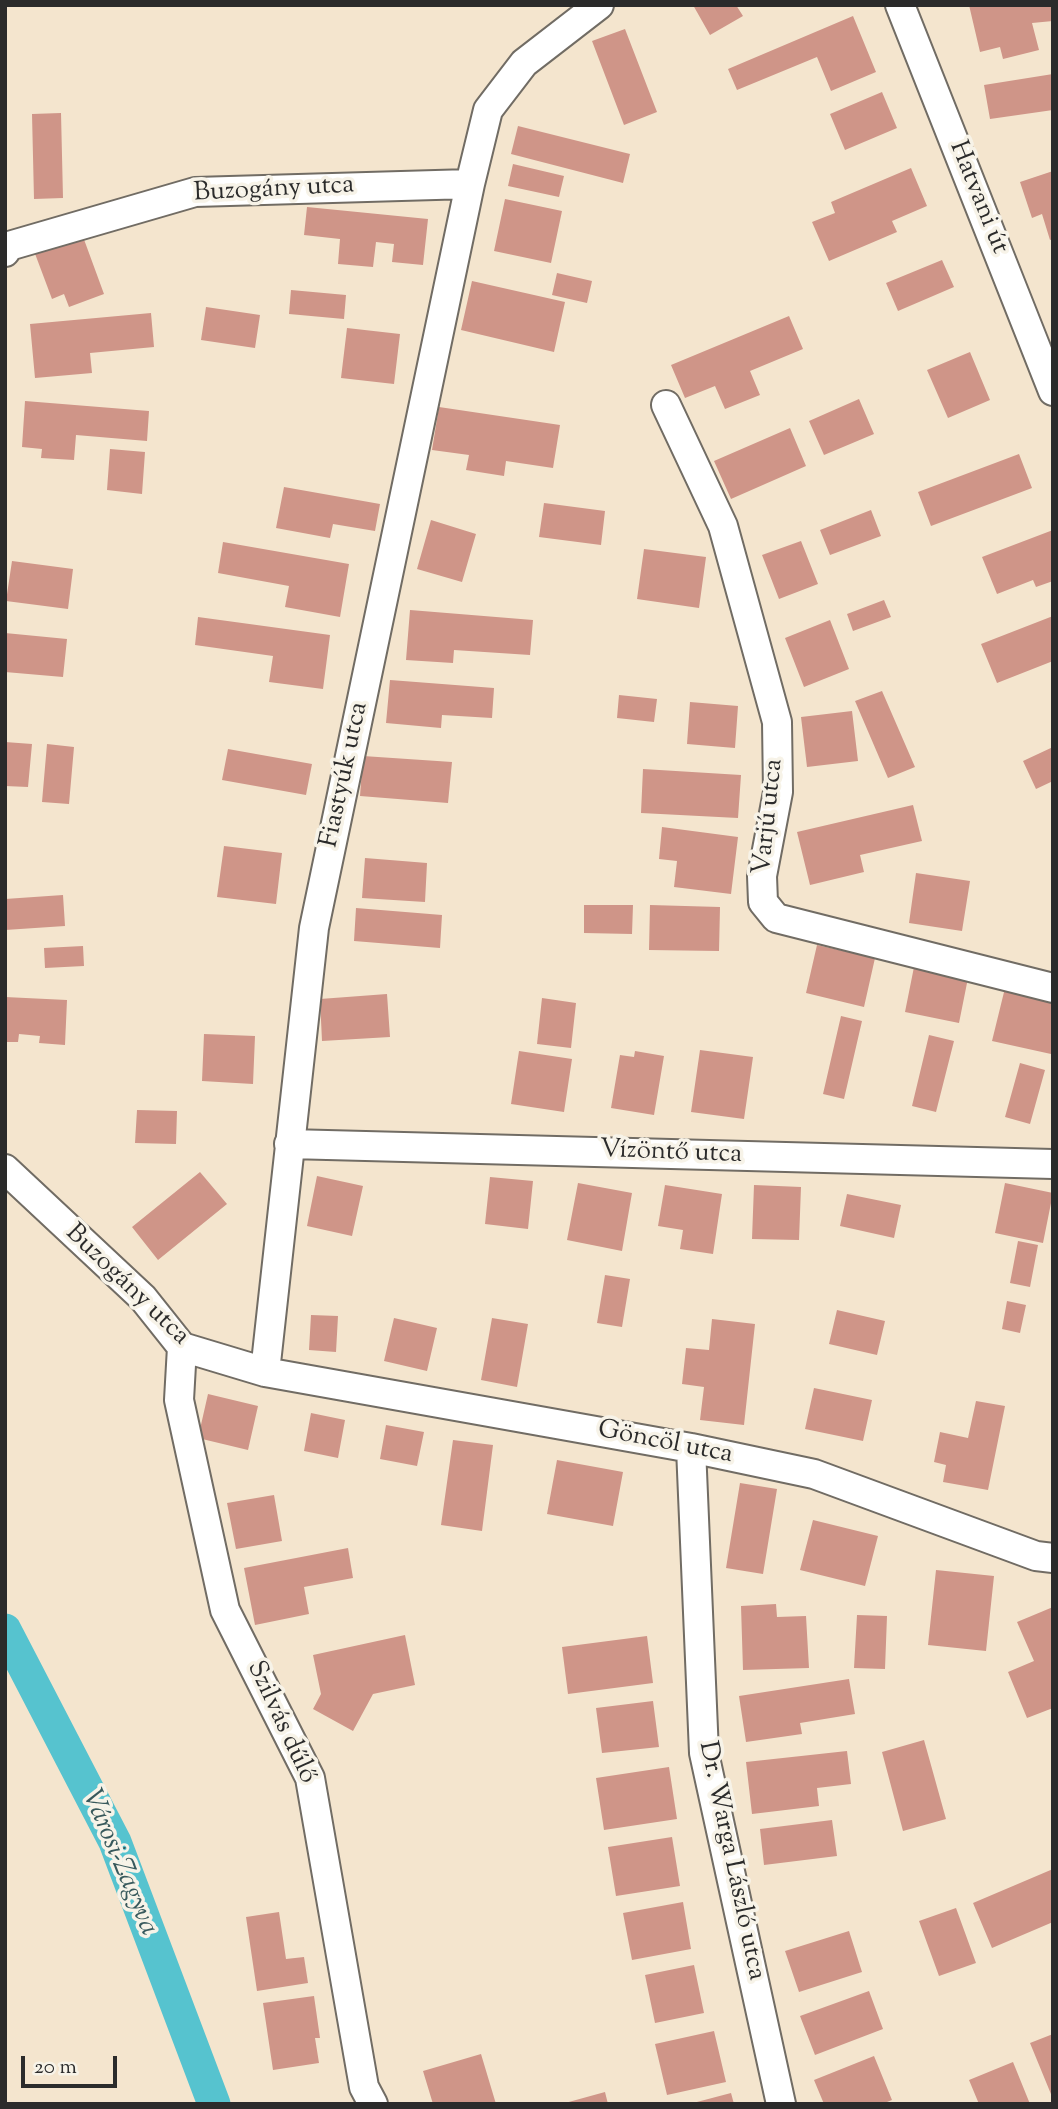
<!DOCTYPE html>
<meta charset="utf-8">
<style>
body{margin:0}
#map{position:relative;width:1058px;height:2109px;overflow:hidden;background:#f4e5ce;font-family:"Sorts Mill Goudy",serif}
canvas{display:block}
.frame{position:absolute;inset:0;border:7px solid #2b2b2b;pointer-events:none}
.scale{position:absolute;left:21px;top:2056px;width:96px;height:32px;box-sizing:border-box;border:4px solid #2b2b2b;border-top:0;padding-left:9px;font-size:21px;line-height:24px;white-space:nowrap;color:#2b2b2b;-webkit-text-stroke:5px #f7f3e8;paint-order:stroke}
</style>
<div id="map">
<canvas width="1058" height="2109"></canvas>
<div class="frame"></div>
<div class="scale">20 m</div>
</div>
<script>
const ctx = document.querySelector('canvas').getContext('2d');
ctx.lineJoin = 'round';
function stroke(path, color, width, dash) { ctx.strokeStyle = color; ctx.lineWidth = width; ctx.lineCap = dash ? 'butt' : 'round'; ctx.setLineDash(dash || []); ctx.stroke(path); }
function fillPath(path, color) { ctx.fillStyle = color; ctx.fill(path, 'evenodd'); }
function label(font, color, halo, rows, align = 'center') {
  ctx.font = font + ' "Sorts Mill Goudy",serif'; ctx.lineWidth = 7; ctx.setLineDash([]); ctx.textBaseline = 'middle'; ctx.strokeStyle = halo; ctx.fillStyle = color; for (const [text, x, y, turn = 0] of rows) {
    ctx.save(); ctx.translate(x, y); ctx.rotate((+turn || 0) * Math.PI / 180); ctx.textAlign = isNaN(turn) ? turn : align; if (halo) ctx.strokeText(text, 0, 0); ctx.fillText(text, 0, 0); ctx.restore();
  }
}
stroke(new Path2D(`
 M5,1630L115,1842L214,2104`), '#56c3cf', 33);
fillPath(new Path2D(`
 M693,5H736L743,16L710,35Z
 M969,5H1053V21L1032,23L1039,50L1003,59L1000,47L980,52Z
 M853,16L876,72L831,91L817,57L737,90L728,69Z
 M625,29L657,112L624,125L592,41Z
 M1053,74V110L990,119L984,85Z
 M882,92L897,128L845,150L830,114Z
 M61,113L63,198L34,199L32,114Z
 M518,126L630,154L623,183L511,154Z
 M513,164L564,176L559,197L508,186Z
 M911,168L927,206L892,221L897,232L829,261L812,222L835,213L831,202Z
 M1053,171V239L1050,240L1042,214L1032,218L1020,182Z
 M505,199L562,211L551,263L494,251Z
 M307,207L428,219L423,265L392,262L394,244L376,242L373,267L338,264L340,239L304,235Z
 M82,234L104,294L69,307L64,294L52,299L34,251Z
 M942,260L954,287L898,311L886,283Z
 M557,273L592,281L587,303L552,295Z
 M472,281L565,302L554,352L461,330Z
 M291,290L346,295L344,319L289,314Z
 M206,307L260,315L255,348L201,340Z
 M151,313L154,347L90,353L92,373L35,378L30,324Z
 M789,316L803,349L750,371L760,395L725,409L715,386L685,398L671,365Z
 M347,328L400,334L394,384L341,378Z
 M970,352L990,400L948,418L927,370Z
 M859,399L874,434L824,455L809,421Z
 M25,401L149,411L147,441L76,435L74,460L41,458L42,449L22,447Z
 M439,407L560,425L553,468L506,461L504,476L466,470L469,455L432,450Z
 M790,428L806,466L731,499L714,461Z
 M110,449L145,452L142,494L107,490Z
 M1019,454L1032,488L931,526L918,492Z
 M284,487L380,504L375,531L333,524L330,538L276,528Z
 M544,503L605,511L601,545L539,537Z
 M871,510L881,536L830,555L820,530Z
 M431,520L476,534L462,582L417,569Z
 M1053,530V581L1036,587L1033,580L997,594L982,557Z
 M801,541L818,584L779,599L762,555Z
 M223,542L349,564L340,617L285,607L289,586L218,573Z
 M644,549L706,557L699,608L637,599Z
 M12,561L73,569L68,609L6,601Z
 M884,600L891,617L853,631L847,614Z
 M410,610L533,620L530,655L454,650L453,663L406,660Z
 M1053,616V661L997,683L981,644Z
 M198,617L330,635L323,689L269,682L273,656L195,645Z
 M830,620L849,669L804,687L785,638Z
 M5,633L67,639L63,677L5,672Z
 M390,680L494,688L492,718L442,715L441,728L386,723Z
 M882,691L915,767L888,778L855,701Z
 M619,695L657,699L654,722L617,718Z
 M690,702L738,706L735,748L687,744Z
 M852,711L858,761L807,767L801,717Z
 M5,742L32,744L28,787L5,786Z
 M47,744L74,747L69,804L42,802Z
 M1053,747V781L1036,789L1023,761Z
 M228,749L312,764L306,795L222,780Z
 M363,756L452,762L448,803L360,796Z
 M643,769L741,775L738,818L641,813Z
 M913,805L922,841L860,855L864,872L810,885L797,832Z
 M662,827L738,837L731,894L674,887L677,861L659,859Z
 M224,846L282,853L276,904L217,897Z
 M365,858L427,863L425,902L362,898Z
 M916,873L970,881L962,931L909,923Z
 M63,895L65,926L5,930V899Z
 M584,905H633L632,934L584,933Z
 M650,905L720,907L719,951L649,950Z
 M356,908L442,915L440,948L354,941Z
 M817,945L875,958L864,1007L806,993Z
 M83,946L84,966L45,968L44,948Z
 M914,967L968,978L959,1023L905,1012Z
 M1005,988L1053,1000V1044L1051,1054L992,1041Z
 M387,994L390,1037L322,1041L320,999Z
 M5,997L67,1000L65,1045L39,1043L40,1036L19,1034L18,1042H5Z
 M542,998L576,1003L571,1048L537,1044Z
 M841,1016L862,1021L844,1099L823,1094Z
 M204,1034L255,1036L253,1084L202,1081Z
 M929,1035L954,1041L936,1112L912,1106Z
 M700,1050L753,1057L744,1119L691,1112Z
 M519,1051L572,1059L564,1112L511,1104Z
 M635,1051L664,1056L654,1115L611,1108L620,1055L634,1057Z
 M1020,1063L1045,1070L1030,1124L1005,1117Z
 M137,1110L177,1111L176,1144L135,1143Z
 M200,1172L227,1204L158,1260L132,1227Z
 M317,1176L363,1186L352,1236L307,1226Z
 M490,1177L533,1181L528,1229L485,1224Z
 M578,1183L632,1193L622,1251L567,1240Z
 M1005,1183L1053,1193L1043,1243L995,1233Z
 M665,1185L722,1194L713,1254L680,1249L683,1230L658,1226Z
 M754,1185L801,1187L799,1240L752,1239Z
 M847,1194L901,1205L894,1238L840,1226Z
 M1018,1241L1038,1245L1030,1287L1010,1283Z
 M605,1275L630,1279L622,1327L597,1323Z
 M1007,1301L1026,1305L1020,1333L1002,1329Z
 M837,1310L885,1321L877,1355L829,1344Z
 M311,1315L338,1316L336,1352L309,1350Z
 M394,1318L437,1328L427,1371L384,1361Z
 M492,1318L528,1324L517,1387L481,1380Z
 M712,1319L755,1324L744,1425L700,1420L704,1387L682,1384L686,1348L709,1350Z
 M814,1388L872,1400L863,1441L805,1429Z
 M208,1394L258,1406L248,1450L198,1438Z
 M976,1401L1005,1406L988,1490L943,1482L946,1465L934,1462L940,1432L968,1438Z
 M311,1413L345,1420L338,1458L304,1451Z
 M386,1425L424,1432L417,1466L380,1459Z
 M453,1440L493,1445L482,1531L441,1525Z
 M557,1460L623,1472L613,1526L547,1514Z
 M740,1483L777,1489L763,1574L726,1568Z
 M274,1495L282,1541L236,1549L227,1503Z
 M813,1520L878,1536L865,1586L800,1570Z
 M348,1548L353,1578L304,1587L309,1614L255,1625L244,1568Z
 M936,1570L994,1576L986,1651L928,1645Z
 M776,1604L777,1617L806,1616L809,1668L743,1670L741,1606Z
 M1053,1607V1708L1027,1718L1008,1672L1034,1661L1017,1622Z
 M857,1615L887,1616L885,1669L854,1668Z
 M405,1635L415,1685L373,1694L353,1731L313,1709L321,1694L313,1655Z
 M647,1636L653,1683L568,1694L562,1647Z
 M849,1679L855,1714L800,1723L802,1734L746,1742L739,1696Z
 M653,1701L659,1747L602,1753L596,1708Z
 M924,1740L946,1819L903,1831L882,1752Z
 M847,1751L851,1784L817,1788L819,1806L752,1814L746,1762Z
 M669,1767L677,1819L604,1830L596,1778Z
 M832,1820L837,1856L764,1865L760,1829Z
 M672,1837L680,1886L616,1896L608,1847Z
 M1053,1869V1922L992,1948L973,1903Z
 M683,1902L691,1949L632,1960L623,1913Z
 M956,1908L976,1963L939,1976L919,1921Z
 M279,1912L286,1959L304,1957L308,1983L257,1991L246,1917Z
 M849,1931L862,1972L799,1992L785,1951Z
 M694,1965L704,2013L655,2023L645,1975Z
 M869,1991L883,2029L815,2055L800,2016Z
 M314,1996L320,2038H315L319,2063L273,2070L263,2003Z
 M714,2031L726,2082L667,2095L655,2044Z
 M1053,2034V2099L1030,2043Z
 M481,2054L496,2104H433L423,2071Z
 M874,2056L892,2100L882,2104H824L814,2080Z
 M1013,2062L1030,2104H979L969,2080Z
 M605,2092L608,2104H565V2103Z
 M731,2093L734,2104H694L693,2103Z`), '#cf9588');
const minor = new Path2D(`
 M900,5L1053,391
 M5,252L9,246L195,192L470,184
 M666,405L723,526L777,722L778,792L762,876L763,902L776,918L1053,988
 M289,1144L1053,1164
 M5,1169L143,1298L182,1347L265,1372L691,1448L814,1474L1036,1556L1053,1558
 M182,1347L179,1400L225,1610L310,1778L364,2087L373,2104
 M265,1372L314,928L470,184L488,110L524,63L599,5
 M691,1448L704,1753L781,2104`);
stroke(minor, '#716c64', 32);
stroke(minor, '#fff', 28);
label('26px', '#2b2b2b', '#f7f3e8', [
 ["Buzogány utca",274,191,-3],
 ["Hatvani út",977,198,68],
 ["Fiastyúk utca",346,775,-78],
 ["Varjú utca",770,817,-84],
 ["Vízöntő utca",671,1154,2],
 ["Buzogány utca",126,1286,44],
 ["Göncöl utca",665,1444,11],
 ["Szilvás dűlő",280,1723,65],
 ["Dr. Warga László utca",730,1861,78]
]);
label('italic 28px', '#38595c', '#f7f3e8', [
 ["Városi-Zagyva",118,1863,67]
]);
</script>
